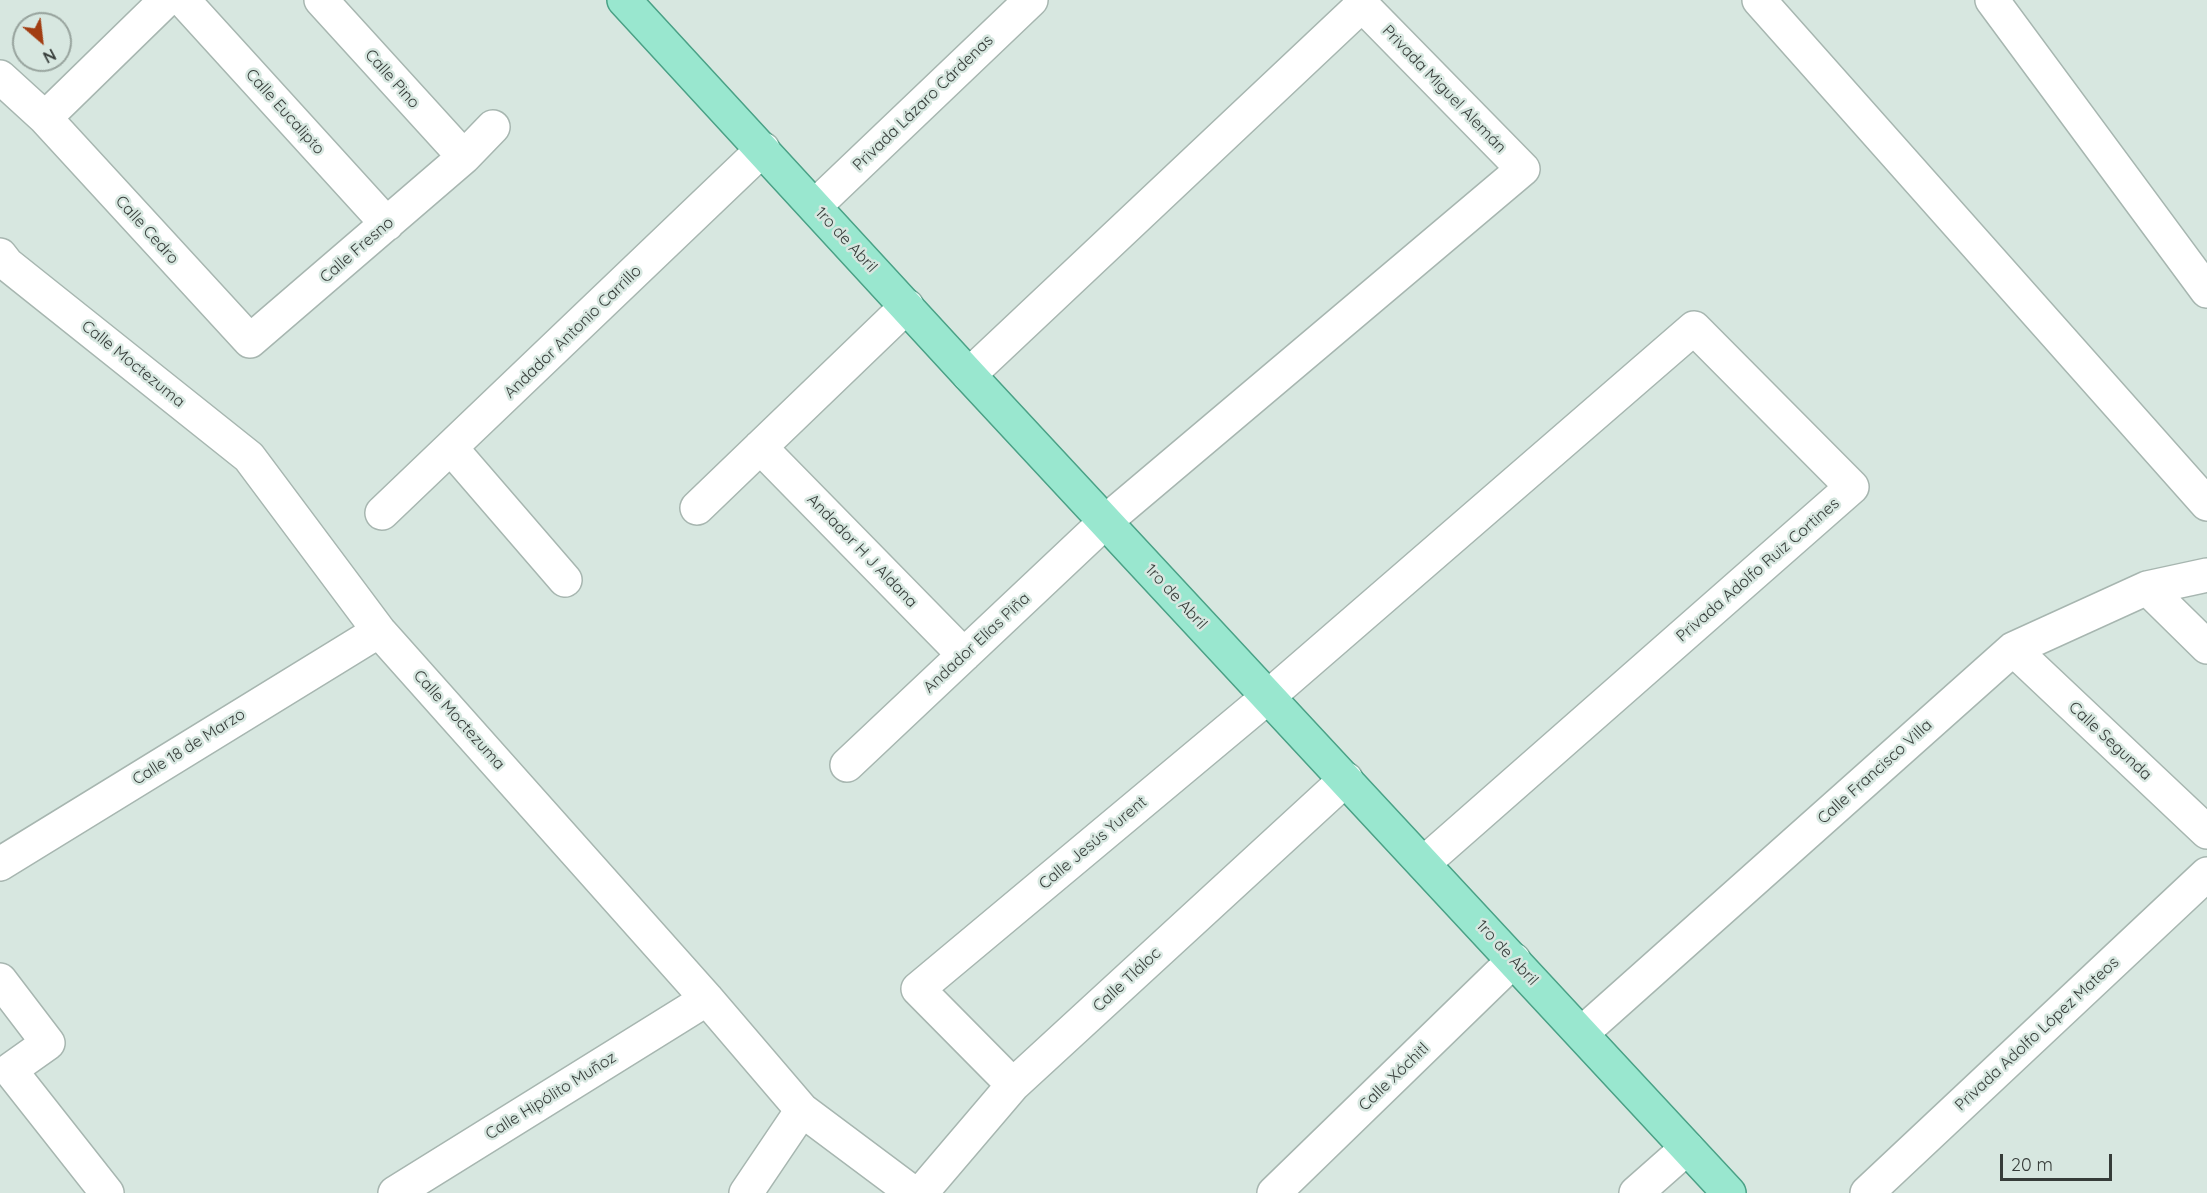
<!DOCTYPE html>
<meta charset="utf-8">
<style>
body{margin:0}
#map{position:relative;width:2207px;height:1193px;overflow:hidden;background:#d7e7e0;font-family:Quicksand,sans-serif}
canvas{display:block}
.north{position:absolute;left:12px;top:12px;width:60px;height:60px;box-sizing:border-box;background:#d7e7e0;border:2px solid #97a39d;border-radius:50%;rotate:152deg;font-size:16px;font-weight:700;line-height:24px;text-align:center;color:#363c39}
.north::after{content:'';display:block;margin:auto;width:21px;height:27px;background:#a23d12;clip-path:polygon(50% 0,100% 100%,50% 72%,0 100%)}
.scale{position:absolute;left:2000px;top:1154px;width:112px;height:27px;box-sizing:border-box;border:3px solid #363c39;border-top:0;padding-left:8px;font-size:18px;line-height:21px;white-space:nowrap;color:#363c39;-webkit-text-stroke:4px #d7e7e0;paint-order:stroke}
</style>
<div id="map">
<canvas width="2207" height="1193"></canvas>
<div class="north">N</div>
<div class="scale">20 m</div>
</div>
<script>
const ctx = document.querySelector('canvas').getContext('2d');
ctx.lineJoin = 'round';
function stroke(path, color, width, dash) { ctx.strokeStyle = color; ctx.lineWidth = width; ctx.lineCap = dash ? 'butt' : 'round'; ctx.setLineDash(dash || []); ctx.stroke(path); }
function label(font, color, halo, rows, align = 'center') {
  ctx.font = font + ' Quicksand,sans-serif'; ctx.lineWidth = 5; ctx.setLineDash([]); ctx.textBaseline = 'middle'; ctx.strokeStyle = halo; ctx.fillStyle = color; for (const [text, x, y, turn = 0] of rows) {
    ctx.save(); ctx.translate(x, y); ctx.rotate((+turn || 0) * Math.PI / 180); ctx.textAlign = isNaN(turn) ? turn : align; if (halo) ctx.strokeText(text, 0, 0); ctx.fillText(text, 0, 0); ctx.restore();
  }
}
const minor = new Path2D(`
 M183,0L387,224
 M321,0L464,157
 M1759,0L2207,504
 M1992,0L2207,291
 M0,77L45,118L250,341L464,157L493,127
 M45,118L166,0
 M815,206L1031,0
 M0,255L7,264L249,457L379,631L707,999L802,1110L913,1193
 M760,447L964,655
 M451,448L565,580
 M697,508L907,306
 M382,513L763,149
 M2147,588L2207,647
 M2013,649L2207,832
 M847,765L1106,521L1523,169L1362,5L969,375
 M0,864L379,631
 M0,980L48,1043L10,1070L107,1193
 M1582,1033L2013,649L2147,588L2207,575
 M1013,1085L918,989L1269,696L1694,328L1852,487L1424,863
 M395,1193L707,999
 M746,1193L802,1110
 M921,1193L1013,1085L1346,779
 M1274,1193L1514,960
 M1636,1193L1687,1148
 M1867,1193L2207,874`);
const major = new Path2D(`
 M624,0L969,375L1729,1193`);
stroke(minor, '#a7b6b0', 36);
stroke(major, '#4aa186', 36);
stroke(minor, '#fff', 33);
stroke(major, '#99e7cf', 33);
label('16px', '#363c39', '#d7e7e0', [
 ["Calle Pino",392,79,48],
 ["Privada Miguel Alemán",1444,89,46],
 ["Privada Lázaro Cárdenas",923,103,-44],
 ["Calle Eucalipto",285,112,48],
 ["Calle Cedro",147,230,48],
 ["1ro de Abril",846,240,47],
 ["Calle Fresno",357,250,-41],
 ["Andador Antonio Carrillo",573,332,-44],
 ["Calle Moctezuma",133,364,39],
 ["Andador H J Aldana",862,551,46],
 ["Privada Adolfo Ruiz Cortines",1758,570,-41],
 ["1ro de Abril",1176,597,47],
 ["Andador Elías Piña",977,643,-43],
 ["Calle Moctezuma",459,720,48],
 ["Calle Segunda",2110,741,43],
 ["Calle 18 de Marzo",189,747,-32],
 ["Calle Francisco Villa",1875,772,-42],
 ["Calle Jesús Yurent",1093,843,-40],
 ["1ro de Abril",1507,953,47],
 ["Calle Tláloc",1127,980,-43],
 ["Privada Adolfo López Mateos",2037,1034,-43],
 ["Calle Xóchitl",1394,1077,-44],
 ["Calle Hipólito Muñoz",551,1096,-32]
]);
</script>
